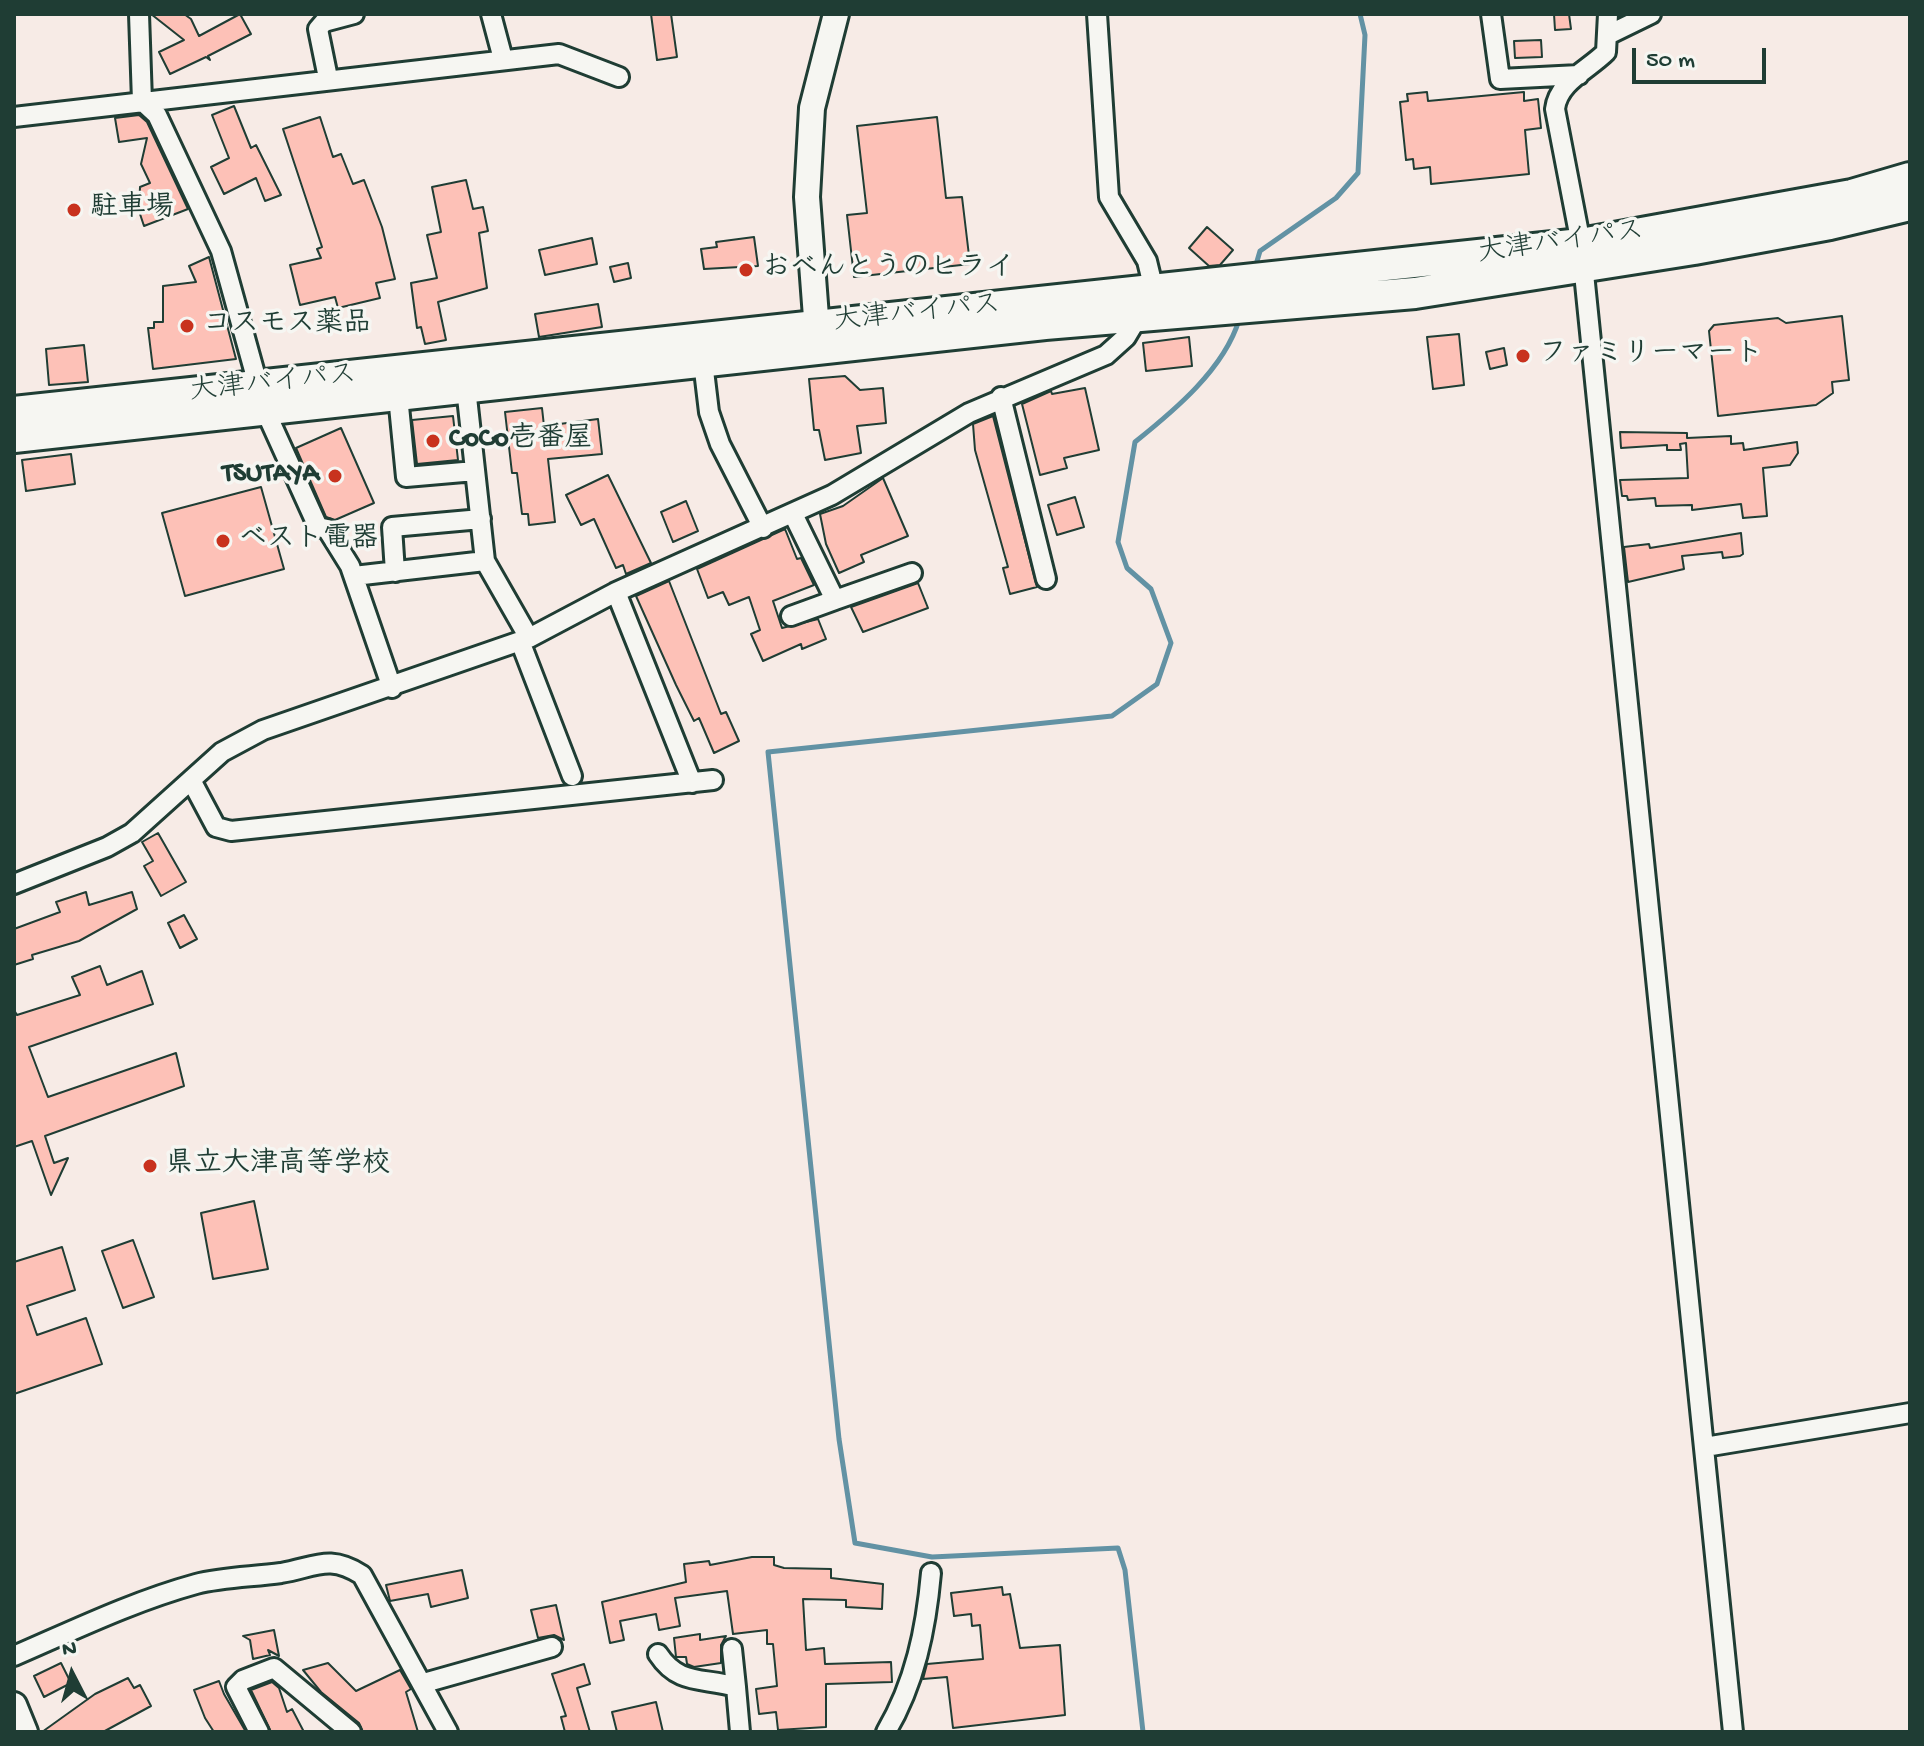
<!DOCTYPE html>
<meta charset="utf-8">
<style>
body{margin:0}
#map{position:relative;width:1924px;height:1746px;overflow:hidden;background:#f7ebe6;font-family:"Gochi Hand",sans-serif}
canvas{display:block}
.frame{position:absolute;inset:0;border:16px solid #1f3d34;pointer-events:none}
.north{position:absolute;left:32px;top:1634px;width:80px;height:80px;-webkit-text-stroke:6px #f6f6f2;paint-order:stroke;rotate:354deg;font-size:22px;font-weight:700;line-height:32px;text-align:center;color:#1f3d34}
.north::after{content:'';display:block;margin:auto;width:28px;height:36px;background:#1f3d34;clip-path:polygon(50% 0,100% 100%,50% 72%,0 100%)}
.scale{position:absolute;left:1632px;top:48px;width:134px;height:36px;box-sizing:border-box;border:4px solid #1f3d34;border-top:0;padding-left:10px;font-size:24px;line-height:28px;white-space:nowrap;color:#1f3d34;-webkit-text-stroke:6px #f6f6f2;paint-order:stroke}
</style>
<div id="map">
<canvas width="1924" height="1746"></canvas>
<div class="frame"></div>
<div class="north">N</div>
<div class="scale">50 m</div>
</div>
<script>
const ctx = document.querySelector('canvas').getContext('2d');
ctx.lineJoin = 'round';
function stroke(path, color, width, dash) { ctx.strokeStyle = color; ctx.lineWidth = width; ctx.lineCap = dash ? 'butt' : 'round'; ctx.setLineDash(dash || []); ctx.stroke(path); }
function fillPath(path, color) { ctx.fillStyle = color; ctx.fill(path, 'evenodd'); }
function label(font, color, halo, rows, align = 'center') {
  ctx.font = font + ' "Gochi Hand","Klee One",sans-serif'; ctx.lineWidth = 7; ctx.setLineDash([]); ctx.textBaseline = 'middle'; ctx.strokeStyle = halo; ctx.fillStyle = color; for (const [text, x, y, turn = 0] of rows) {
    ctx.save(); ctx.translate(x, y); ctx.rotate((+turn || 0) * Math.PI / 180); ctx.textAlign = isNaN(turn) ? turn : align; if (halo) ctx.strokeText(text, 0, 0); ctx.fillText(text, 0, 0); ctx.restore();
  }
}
stroke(new Path2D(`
 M1255,268L1260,251L1336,198L1358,173L1365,35L1360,14
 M1143,1732L1125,1570L1118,1548L932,1557L855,1543L839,1439L768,752L1112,716L1157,684L1171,643L1151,589L1127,568L1118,542L1135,442C1175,410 1224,369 1239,320`), '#6292a4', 5);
const building = new Path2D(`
 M151,14H184L191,19L199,36L240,14L251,34L208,56L210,60L206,57L170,74L159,52L184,40Z
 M651,14H671L677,57L657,60Z
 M1554,14H1569L1571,29L1555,30Z
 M1541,40L1542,57L1515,58L1514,41Z
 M1427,92L1428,101L1524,92V101L1538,99L1541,128L1525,130L1529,174L1431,184L1430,167L1414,169L1413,159L1406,160L1400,102L1408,101L1407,94Z
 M234,106L251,148L256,145L281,195L265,201L256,178L224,194L211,167L229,158L212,115Z
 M139,115L147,122L188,209L144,226L139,211L140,187L150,183L141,164L147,138L119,142L115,118Z
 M320,117L333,157L341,154L353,184L364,180L382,227L395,279L376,283L380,298L338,308L335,297L300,305L290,265L321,258L317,249L322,247L283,129Z
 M937,117L946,198L962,197L970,264L854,277L847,215L867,213L857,126Z
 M466,180L473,209L483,207L488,231L479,233L487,288L438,302L446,340L425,344L421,327L417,328L411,283L437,278L427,235L441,232L432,187Z
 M1207,227L1233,250L1220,265L1209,266L1189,248Z
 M754,237L758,266L704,269L701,249L717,247L716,242Z
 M592,238L597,264L545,275L539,250Z
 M209,257L236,359L153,369L148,328H154V322H163V286L196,282L189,266Z
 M628,263L631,278L614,282L610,267Z
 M598,304L602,327L539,337L535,314Z
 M1842,316L1849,380L1832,382L1833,393L1816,405L1718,416L1709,331L1714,325L1778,318L1786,323Z
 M1459,334L1464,385L1433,389L1427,337Z
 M1189,337L1192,366L1146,371L1143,343Z
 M84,345L88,382L49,385L46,349Z
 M1504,348L1507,365L1490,369L1486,352Z
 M845,376L860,390L883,388L886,423L857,426L861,453L825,460L819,430H814L809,379Z
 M1085,388L1099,450L1064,458L1067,468L1040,475L1022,404L1051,391L1052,394Z
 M542,408L544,426L598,419L602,454L548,459L555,522L529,525L528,514H522L517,473H512L505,412Z
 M453,416L458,460L417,464L412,420Z
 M993,416L1037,587L1010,594L1003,568L1008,567L975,450L973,424Z
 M341,428L374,503L335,520L326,517L296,448Z
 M1620,432L1687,433V438L1731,436V444L1743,443L1744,450L1797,442L1798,453L1790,465L1763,468L1767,516L1743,518L1741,504L1692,510V505L1656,506L1655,498L1628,500L1627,496H1622L1620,480L1688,478L1686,443L1680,444L1681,450H1667V445L1621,448Z
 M71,454L75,484L26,491L22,460Z
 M608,475L651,563L626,574L623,565L616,568L594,519L581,525L566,495Z
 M883,478L908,536L861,555L864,562L839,573L826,544L820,514L843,506Z
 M261,487L284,569L185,596L162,513Z
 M1075,497L1084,527L1057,535L1048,505Z
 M686,501L698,531L673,542L661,512Z
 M785,529L797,559L801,558L814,585L773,601L782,628L818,619L826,639L802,649L801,644L763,661L751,634L760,630L749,597L729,605L723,592L708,598L697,569Z
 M1741,533L1743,554L1740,556L1723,558L1722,552L1682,556L1684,569L1628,582L1624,547L1649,544L1650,548Z
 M669,581L721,714L726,712L739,741L714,753L699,718L694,721L676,685L636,596Z
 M918,583L928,608L863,632L851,607Z
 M158,833L186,882L161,896L144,866L153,861L142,842Z
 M86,892L89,905L132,892L137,909L79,941L32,955L33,959L14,965V929L60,912L56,902Z
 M184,915L197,939L180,948L168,923Z
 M100,966L107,985L142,971L153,1004L29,1047L48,1097L176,1053L184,1086L45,1136L54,1163L68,1158L51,1195L32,1141L14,1147V1010L17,1015L80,995L72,977Z
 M254,1201L268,1269L213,1279L201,1213Z
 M133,1240L154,1297L123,1308L102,1251Z
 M62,1247L75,1290L27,1306L37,1335L86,1318L102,1364L14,1394V1262Z
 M752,1557H774V1565L784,1568L831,1569V1578L883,1584L882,1609L846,1607V1600L803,1599L806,1650L824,1648L825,1664L891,1662L892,1682L826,1684V1727L778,1730L776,1712L759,1714L756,1689L777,1686L773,1644H767V1630L733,1634L727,1591L675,1598L680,1626L659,1630L656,1614L620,1621L624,1640L610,1643L602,1602L686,1582L684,1564L709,1561L710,1565Z
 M462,1570L468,1598L431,1607L428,1594L390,1601L386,1585Z
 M1002,1587L1003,1595L1010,1594L1020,1648L1060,1645L1065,1715L953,1728L947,1677L923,1679L927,1664L983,1659L980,1625L972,1626L971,1614L954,1616L951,1593Z
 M556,1605L564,1640L554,1635L538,1638L531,1610Z
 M274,1630L279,1656L268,1650L270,1655L253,1659L250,1640L243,1636Z
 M700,1634V1640L726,1636L721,1645V1663L694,1667L687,1664L686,1657H676L674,1638Z
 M61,1663L71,1683L44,1697L34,1676Z
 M328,1663L356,1691L400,1670L411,1689L406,1692L418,1732H363L359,1723L321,1692L303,1670Z
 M584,1664L590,1684L577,1688L590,1732H565L561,1717L566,1716L552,1674Z
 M128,1678L134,1688L140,1685L151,1706L103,1732H42L95,1694Z
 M219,1681L224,1694L246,1732H214L205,1718L194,1690Z
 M272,1682L279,1688L287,1712L292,1709L304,1732H271L251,1690Z
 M656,1702L663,1732H617L612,1712Z`);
fillPath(building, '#fdc1b7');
stroke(building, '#1f3d34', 2);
const minor = new Path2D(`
 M139,14L142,101
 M491,14L503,59
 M1491,14L1500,79L1579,75
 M1608,14L1606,52C1588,70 1558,82 1555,109L1581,244L1733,1732
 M1608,35L1651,14
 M328,78L318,29L324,22L354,14
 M142,101L157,115L221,251L265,410L318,527L327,529L350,566L392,688
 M14,117L559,54L619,77
 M703,362L709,412L720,444L763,528
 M466,388L485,561
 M398,396L406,477L475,471
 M1001,397L1046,579
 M793,514L835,600L912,573
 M395,572L392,527L481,519
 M354,576L485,561L529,638
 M616,592L692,783
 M791,616L835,600
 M520,641L572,776
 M191,780L216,827L231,831L713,780
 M14,884L107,847L132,833L222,752L263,730L529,638L616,592L832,495L969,413L1106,355L1126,337L1154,290L1147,261L1109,197L1097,14
 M1705,1447L1910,1413
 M732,1649L736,1687
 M658,1654C679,1686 703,1677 736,1687L740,1732
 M14,1656C74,1630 134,1601 196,1584C223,1577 253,1577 281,1573C316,1567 329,1554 362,1575L448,1732
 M424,1683L552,1647
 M259,1732L236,1687L243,1680L274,1668L351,1732
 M886,1732C915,1683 926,1629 931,1573`);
const secondary = new Path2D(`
 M818,344L807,197L812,108L836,14
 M14,1705L25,1732`);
const trunk = new Path2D(`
 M14,412L1581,244L1852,195L1910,178
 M14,437L1045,324L1415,293L1694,249L1830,224L1910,205`);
stroke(minor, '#1f3d34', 24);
stroke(secondary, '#1f3d34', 30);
stroke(trunk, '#1f3d34', 36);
stroke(minor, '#f6f6f2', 18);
stroke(secondary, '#f6f6f2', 24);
stroke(trunk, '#f6f6f2', 30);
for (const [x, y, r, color] of [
 [74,210,8,"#c8321e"],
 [746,270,8,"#c8321e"],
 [187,326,8,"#c8321e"],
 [1523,356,8,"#c8321e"],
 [433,441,8,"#c8321e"],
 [335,476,8,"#c8321e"],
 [223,541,8,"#c8321e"],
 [150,1166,8,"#c8321e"]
]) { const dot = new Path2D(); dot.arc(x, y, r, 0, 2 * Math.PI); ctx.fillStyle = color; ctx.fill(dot); stroke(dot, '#f6f6f2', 3); }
label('bold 28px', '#1f3d34', '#f6f6f2', [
 ["駐車場",90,210],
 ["おべんとうのヒライ",762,270],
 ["コスモス薬品",203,326],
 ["ファミリーマート",1539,356],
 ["CoCo壱番屋",449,441],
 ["TSUTAYA",319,476,"right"],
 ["ベスト電器",239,541],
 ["県立大津高等学校",166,1166]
], 'left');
label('28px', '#1f3d34', '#f6f6f2', [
 ["大津バイパス",1561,244,-8],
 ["大津バイパス",917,315,-6],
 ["大津バイパス",273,385,-6]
]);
</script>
